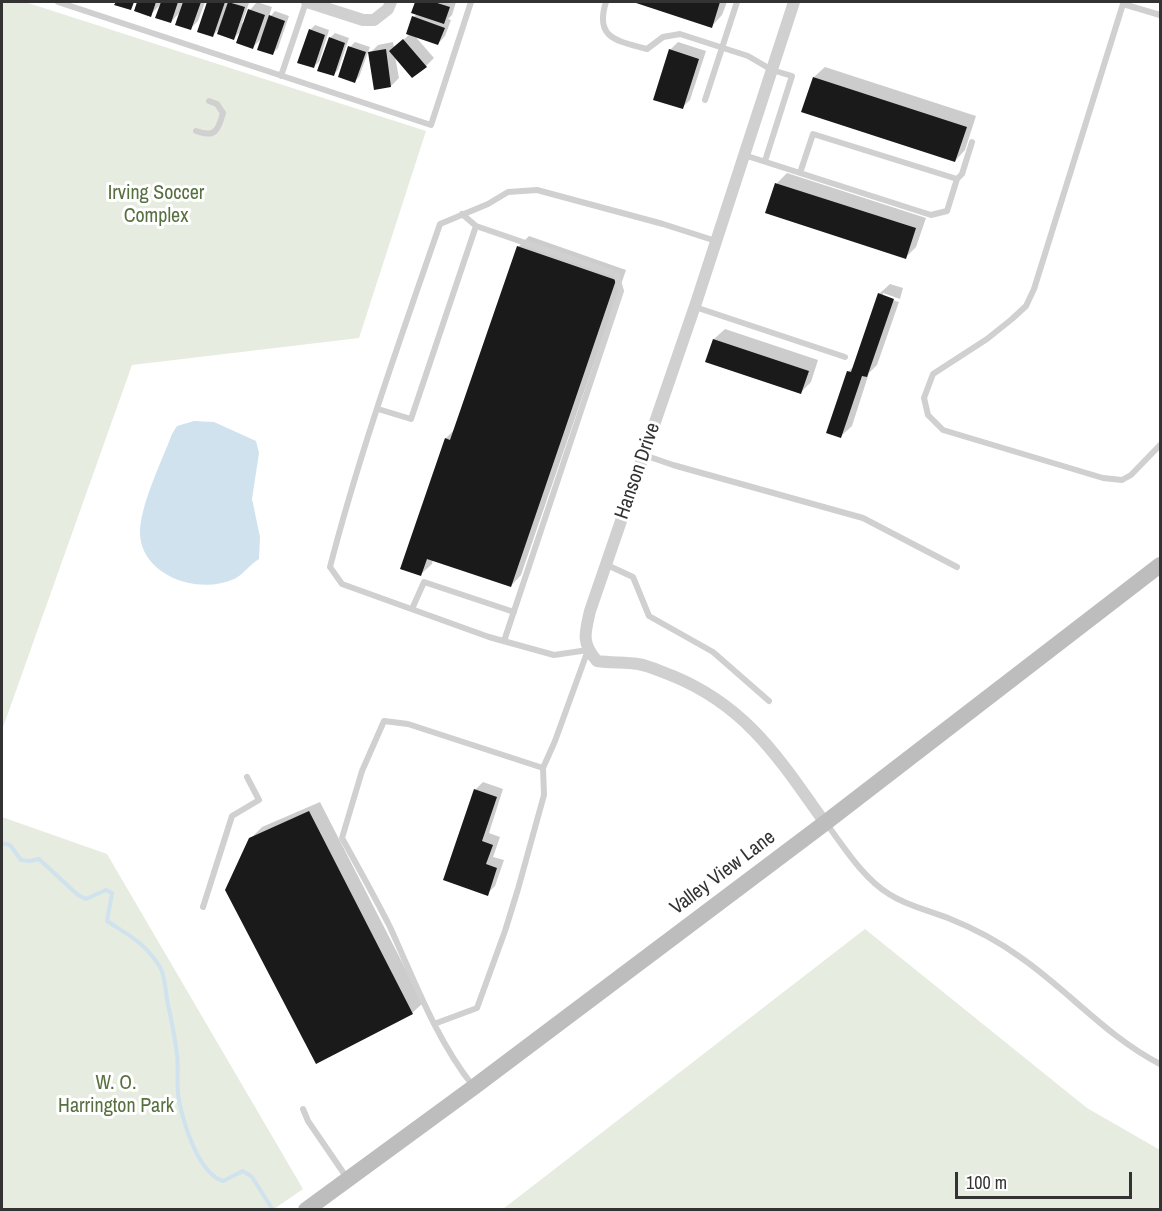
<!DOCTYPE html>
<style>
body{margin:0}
#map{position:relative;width:1162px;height:1211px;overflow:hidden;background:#fff;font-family:"Archivo Narrow",sans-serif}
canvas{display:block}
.frame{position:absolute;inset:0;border:3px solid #333;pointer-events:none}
.scale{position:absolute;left:955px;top:1172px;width:177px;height:27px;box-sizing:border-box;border:3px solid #333;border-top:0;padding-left:8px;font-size:18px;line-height:21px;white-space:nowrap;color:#333;-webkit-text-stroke:4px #fff;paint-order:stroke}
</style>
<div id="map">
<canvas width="1162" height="1211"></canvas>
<div class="frame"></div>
<div class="scale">100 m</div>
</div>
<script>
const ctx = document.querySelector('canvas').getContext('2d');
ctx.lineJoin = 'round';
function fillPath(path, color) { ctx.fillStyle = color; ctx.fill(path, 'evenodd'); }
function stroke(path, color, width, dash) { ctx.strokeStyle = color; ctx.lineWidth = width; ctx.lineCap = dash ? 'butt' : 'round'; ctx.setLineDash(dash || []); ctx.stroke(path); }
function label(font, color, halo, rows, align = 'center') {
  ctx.font = font + ' "Archivo Narrow",sans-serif'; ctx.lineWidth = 6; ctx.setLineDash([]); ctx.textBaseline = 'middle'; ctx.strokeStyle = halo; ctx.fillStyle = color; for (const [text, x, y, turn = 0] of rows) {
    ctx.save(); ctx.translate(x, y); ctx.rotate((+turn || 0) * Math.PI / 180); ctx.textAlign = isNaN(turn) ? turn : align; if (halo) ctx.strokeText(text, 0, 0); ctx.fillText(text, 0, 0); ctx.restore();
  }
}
fillPath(new Path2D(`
 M2,2H25L426,131L359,338L132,365L2,730Z
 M2,817L107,854L303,1189L274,1209H2Z
 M865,929L1087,1108L1160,1150V1209H503Z`), '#e6ecdf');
fillPath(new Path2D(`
 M194,421L214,422L256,441L259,453L252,499L260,537L259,559C250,564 243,575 234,579C200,595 143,577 140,535C139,507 162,461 172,434L177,426Z`), '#cfe2ee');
fillPath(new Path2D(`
 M139,2H205L198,21L191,28L181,11L171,22L161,4L150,15L136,10Z
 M209,2L249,3L242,23L245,24L250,10L257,2L272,7L268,19L275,11L289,16L278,48L273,53L264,36L253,47L243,29L234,38L221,27L212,36L198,31Z
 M416,2H456L452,15L448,19L451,20L445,36L438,44L414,35L434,58L426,66L395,56L399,78L391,86L370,53L378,45L393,42L394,48L410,34L414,17L417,13L413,12Z
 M637,2H727L722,15L712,26Z
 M315,25L329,30L319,62L314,66L310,30Z
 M335,33L349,38L338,70L333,75L330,38Z
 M355,42L370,47L359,77L354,82L339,76L350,47Z
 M678,42L706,51L690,100L682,108L670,50Z
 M825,67L976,116L965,150L955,161L814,77Z
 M787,173L926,218L916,247L906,257L767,212L777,183Z
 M529,236L626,270L521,575L511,586L433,559L432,564L421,574L446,438L456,428L518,247Z
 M890,284L903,288L900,299L883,293V297L899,302L877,365L869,373L852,426L841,436L848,372L855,365L879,294Z
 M725,329L818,360L811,382L800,393L707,361L714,339Z
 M483,782L503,789L489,833L500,837L493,857L504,860L495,886L487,894L475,790Z
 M320,802L423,1003L412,1013L251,838L262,827Z`), '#0003');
stroke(new Path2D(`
 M2,843L10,845L21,860L30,861L39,859L78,895L86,899L106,890L112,893L107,921C130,936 147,944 161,969C165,978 166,991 167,1000C171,1018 175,1036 177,1055C179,1070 176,1086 179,1101C184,1124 198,1173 223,1181L243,1171L252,1177L273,1210`), '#cfe2ee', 4);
fillPath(new Path2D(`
 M116,2H134L131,10L114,5Z
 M137,2H156L151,17L134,11Z
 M161,2H178L171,23L155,18Z
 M183,2H201L191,30L175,25Z
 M207,2H225L213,37L197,32Z
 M228,2L245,7L234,40L217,34Z
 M415,2H434L450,7L444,24L411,13Z
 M633,2H720L712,28Z
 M248,9L265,15L253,49L236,43Z
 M269,15L285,21L273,55L257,50Z
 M412,16L445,28L438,45L406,34Z
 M309,29L325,35L314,68L297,63Z
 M329,37L345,43L334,76L317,71Z
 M403,39L427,67L412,78L389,51Z
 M348,46L366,52L355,83L338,77Z
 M386,49L391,87L374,90L368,52Z
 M669,49L699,59L683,109L653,100Z
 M813,77L967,127L955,162L801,112Z
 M775,183L916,228L906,259L765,213Z
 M517,246L616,280L511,587L427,559L421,576L400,569L445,438L450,440Z
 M878,293L894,299L867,377L862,376L841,438L826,433L847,371L851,372Z
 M713,339L809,371L801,394L705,362Z
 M474,789L497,797L482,841L493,845L486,864L497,868L488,896L443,880Z
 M309,811L413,1014L316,1064L225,890L249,838Z`), '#1a1a1a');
stroke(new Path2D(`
 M58,2L431,125L471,2
 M606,2C594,39 618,41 647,49L663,37L680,34L748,56L772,70L792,76L765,161
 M1123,2V4L1160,15
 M1123,4L1034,289L1026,306L1012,319L987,339L933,374L924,398L928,415L943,430L1103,478L1122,480L1131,475L1160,445
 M281,76L306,2
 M705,100L737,2
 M196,131C215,138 218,131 223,113L217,104L209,101
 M744,155L931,215L947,211L957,179L813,134L800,173
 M957,179L962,174L972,142
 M462,214L476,226L616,274L621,291L504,641
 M695,307L845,357
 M378,409L411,419L476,226
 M644,455L673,465L863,518L957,567
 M607,565L633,577L649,616L713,652L769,701
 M412,609L424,582L514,612
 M543,768L555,741L588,650L554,655L489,637L342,584L330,567C360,451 401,337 440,224L488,204L508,192L537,190L663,224L716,241
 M826,823C844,847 863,878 889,894C907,906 928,910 948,918C973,928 998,941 1020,957C1068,990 1107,1037 1160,1064
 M203,907L232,816L259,800L247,777
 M434,1024L477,1008L505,931L518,889L544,795L543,768L408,724L384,721L362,771L342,838C358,867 375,897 390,927C415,982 436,1039 473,1086
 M303,1109L308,1121L347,1178`), '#d0d0d0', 6);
stroke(new Path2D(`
 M307,2L363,20H374L388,9L391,2
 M794,2L696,303L590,611C585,633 581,643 597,661C611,663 625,662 638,664C650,666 662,672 673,676C748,707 780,760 825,823`), '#d0d0d0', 12);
stroke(new Path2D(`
 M306,1210L474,1087L825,823L1160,565`), '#bdbdbd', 16);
label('20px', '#56703f', '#fff', [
 ["Irving Soccer",156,194],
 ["Complex",156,217],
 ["W. O.",116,1084],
 ["Harrington Park",116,1107]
]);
label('20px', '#333', '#fff', [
 ["Hanson Drive",638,471,-71],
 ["Valley View Lane",723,873,-37]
]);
</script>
